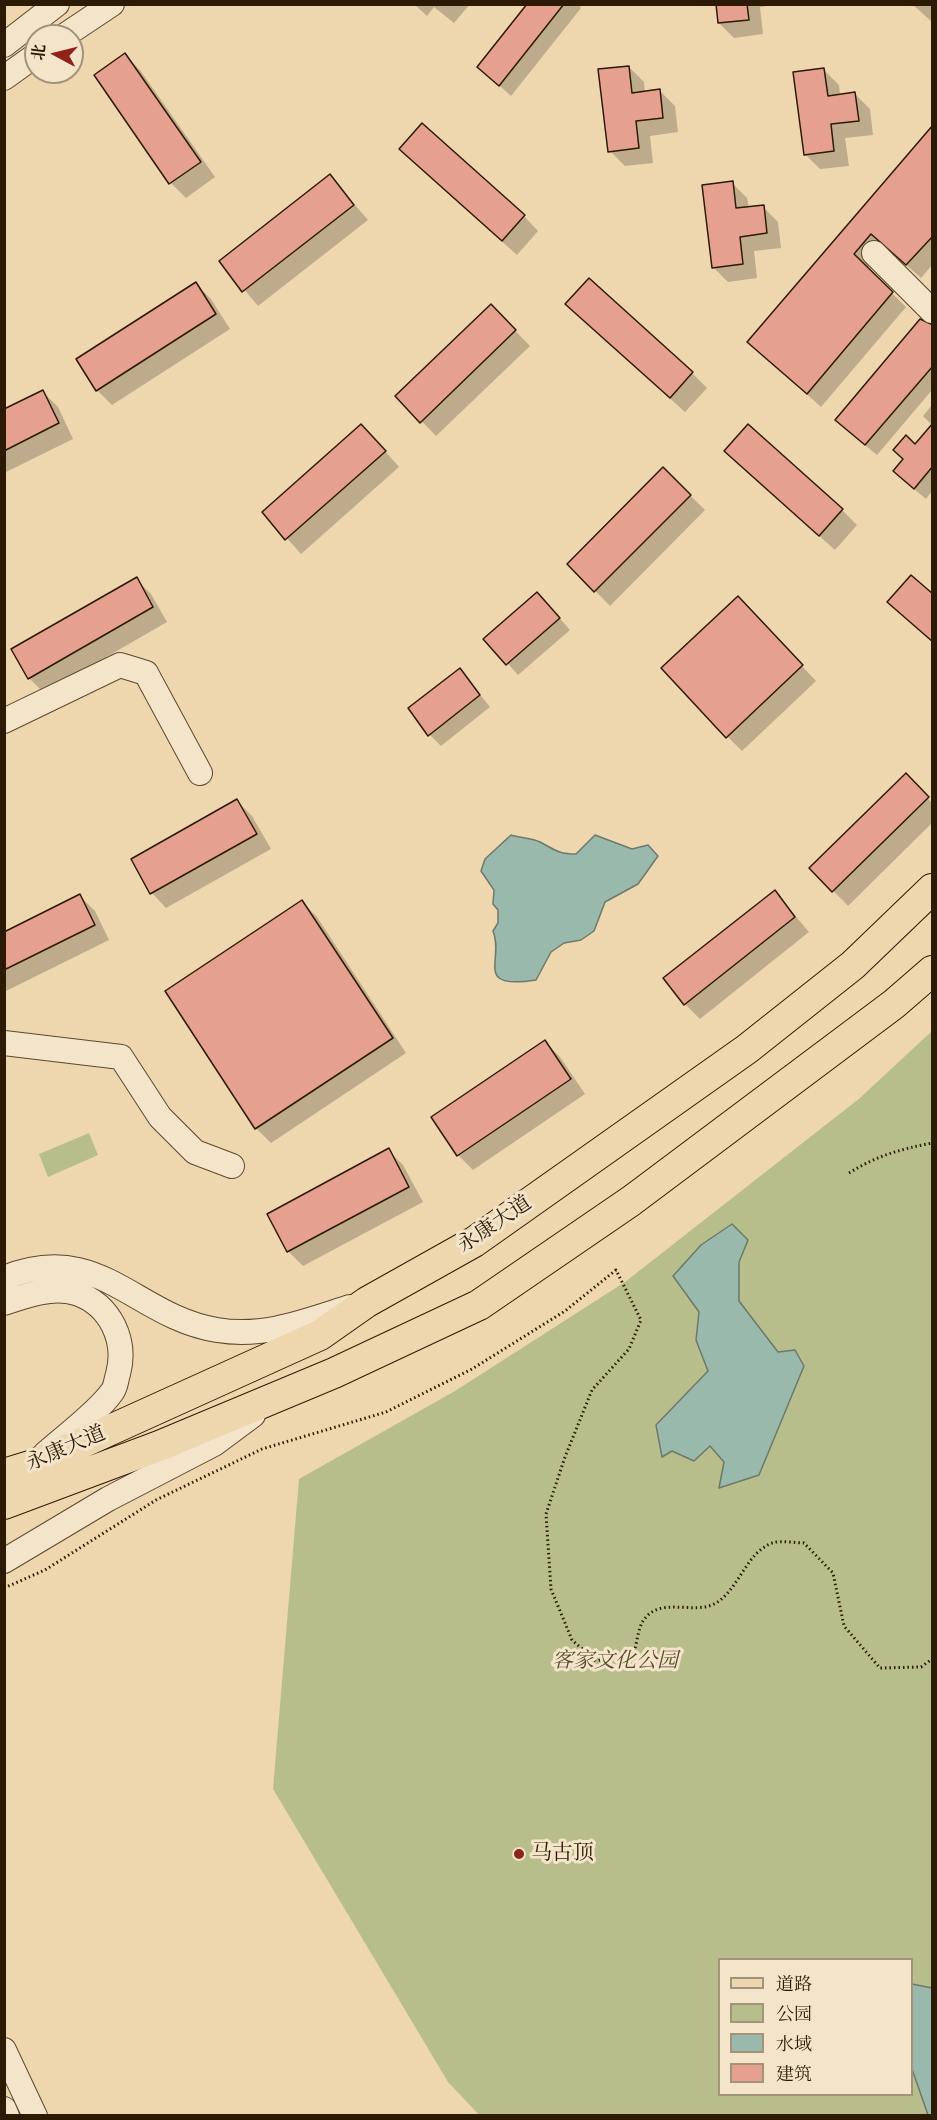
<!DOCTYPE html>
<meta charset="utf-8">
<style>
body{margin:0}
#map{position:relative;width:937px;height:2120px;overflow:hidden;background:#eed6ae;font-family:"Gentium Book Plus","Noto Serif SC",serif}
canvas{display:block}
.frame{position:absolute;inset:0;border:6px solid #2c1a04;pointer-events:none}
.legend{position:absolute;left:718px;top:1958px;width:195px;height:138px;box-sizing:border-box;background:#f4e4ca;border:2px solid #a4937b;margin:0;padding:8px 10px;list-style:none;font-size:18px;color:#2c1a04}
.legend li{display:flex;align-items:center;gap:12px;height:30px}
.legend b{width:30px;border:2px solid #a4937b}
.north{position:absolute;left:24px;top:24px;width:60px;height:60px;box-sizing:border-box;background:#f4e4ca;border:2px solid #a4937b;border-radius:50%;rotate:277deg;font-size:16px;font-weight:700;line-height:24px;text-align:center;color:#2c1a04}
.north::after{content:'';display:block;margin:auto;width:21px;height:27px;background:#8f2418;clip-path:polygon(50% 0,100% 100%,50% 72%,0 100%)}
</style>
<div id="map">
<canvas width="937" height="2120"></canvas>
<div class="frame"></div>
<ul class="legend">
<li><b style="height:8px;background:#eed6ae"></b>道路</li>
<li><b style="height:16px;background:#b8be8b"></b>公园</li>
<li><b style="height:16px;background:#99b9ad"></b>水域</li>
<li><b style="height:16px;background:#e5a08f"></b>建筑</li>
</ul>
<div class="north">北</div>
</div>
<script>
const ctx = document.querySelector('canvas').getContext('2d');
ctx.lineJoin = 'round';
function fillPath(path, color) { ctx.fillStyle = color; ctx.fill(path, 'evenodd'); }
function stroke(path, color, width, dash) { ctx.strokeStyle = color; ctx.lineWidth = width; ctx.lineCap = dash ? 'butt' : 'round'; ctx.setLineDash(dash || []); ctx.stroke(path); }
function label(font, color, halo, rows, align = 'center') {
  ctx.font = font + ' "Gentium Book Plus","Noto Serif SC",serif'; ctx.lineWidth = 6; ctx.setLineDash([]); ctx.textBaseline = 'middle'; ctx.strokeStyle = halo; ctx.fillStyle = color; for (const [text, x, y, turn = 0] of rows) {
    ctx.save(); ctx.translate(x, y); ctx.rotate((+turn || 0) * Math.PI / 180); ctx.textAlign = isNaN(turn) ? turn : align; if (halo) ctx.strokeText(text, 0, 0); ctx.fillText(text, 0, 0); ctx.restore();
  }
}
fillPath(new Path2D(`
 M932,1031V2115H479L448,2082L273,1789L299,1479L455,1391L625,1282L860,1098ZM720,1960H912V2094H720Z
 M89,1133L98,1155L48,1177L39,1154Z`), '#b8be8b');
const water = new Path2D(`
 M511,835C520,838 532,838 540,842C554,849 557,854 576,854L595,835L632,849L648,845L658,856L638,884L605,902L594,931L581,940L564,943L551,952L536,980C472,990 505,959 493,931L498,923V910L493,904L494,890L481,871L485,859Z
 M732,1224L748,1240L739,1262V1301L778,1352L795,1350L804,1366L759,1475L719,1488L724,1462L710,1446L694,1461L672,1451L662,1457L656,1425L708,1371L696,1340L699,1312L673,1276L701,1245Z
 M912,1984L932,1988V2115H928L912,2069Z`);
fillPath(water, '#99b9ad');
stroke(water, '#6d7969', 1.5);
fillPath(new Path2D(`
 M414,4H470L454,23L434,7L427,16Z
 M529,4H578L581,8L511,96L479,67Z
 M717,4H782L760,7L763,34L734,38L719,23Z
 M912,4H932V22Z
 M125,55L140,70L215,177L186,198L171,183L96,76Z
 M629,67L644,82L645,93L660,91L675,106L678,132L650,136L653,163L625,166L610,151Z
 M824,70L839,85L840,96L855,94L870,109L873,135L845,138L849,166L820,169L805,154Z
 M932,127V265L921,278L886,247L867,269L906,307L821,407L749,342Z
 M416,164L524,216L538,231L517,255Z
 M330,176L368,220L258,306L221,262Z
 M732,183L747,198L749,208L763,207L778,222L781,248L754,251L757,278L728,282L713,267Z
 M196,284L211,299L230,329L112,405L97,390Z
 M491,306L530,346L436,436L398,397Z
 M582,319L692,373L707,388L685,412Z
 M932,326V390L877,455L848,431Z
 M43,392L58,407L73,439L4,473V411Z
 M932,405V425L923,416Z
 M932,425V491L926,499L906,482L916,446Z
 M376,441L399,467L301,554L264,512Z
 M741,466L842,510L857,525L835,550Z
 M663,469L705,510L610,606L569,564Z
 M136,579L151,594L167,622L44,693L29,678Z
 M548,605L570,630L518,675L486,639Z
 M752,613L816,681L742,751L728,737Z
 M460,670L490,707L441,746L430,735Z
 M905,775L932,803V823L848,906L811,868Z
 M237,801L252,816L271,849L166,908L152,893L133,860Z
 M775,892L809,932L700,1019L685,1004Z
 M80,896L95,911L109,940L4,992V933Z
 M302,902L317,917L406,1053L271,1143L256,1128L167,992Z
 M545,1042L560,1057L585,1094L473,1170L458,1155L433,1118Z
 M388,1150L403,1165L423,1202L303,1266L288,1251Z`), '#0003');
const building = new Path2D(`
 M527,4H564L499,86L477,67Z
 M716,4H747L749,20L718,23Z
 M125,53L201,162L169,184L94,75Z
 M629,66L632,93L660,89L663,118L636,121L639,148L608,152L598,69Z
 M824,68L828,96L855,92L859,121L831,124L834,151L804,155L793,72Z
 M422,123L525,215L502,241L399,149Z
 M933,125V236L906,265L871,234L854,254L893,292L807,394L747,342Z
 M330,174L354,205L242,292L219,261Z
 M733,181L736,208L764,205L767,233L740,237L743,264L712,268L702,185Z
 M589,278L693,372L670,398L565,304Z
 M196,282L216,314L96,391L76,359Z
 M491,304L516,330L420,423L395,396Z
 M920,319L933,325V366L865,445L835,420Z
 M43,390L59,423L4,451V409Z
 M933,423V466L914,489L893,471L903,459L893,450L906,435L915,444Z
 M361,424L386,451L285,540L262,512Z
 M748,424L843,509L819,536L724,451Z
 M663,467L691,495L594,592L567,564Z
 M911,575L933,594V642L887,602Z
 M137,577L153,607L28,679L11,649Z
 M537,592L560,618L506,665L483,639Z
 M738,596L803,665L726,738L661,668Z
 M460,668L480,695L428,736L408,708Z
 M906,773L929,797L832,892L809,868Z
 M237,799L257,834L150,894L131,859Z
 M775,890L795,917L684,1005L663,978Z
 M80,894L95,925L4,970V932Z
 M302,900L393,1038L255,1129L165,991Z
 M545,1040L571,1079L457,1156L431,1117Z
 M389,1148L409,1187L287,1252L267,1214Z`);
fillPath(building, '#e5a08f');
stroke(building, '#2c1a04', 1.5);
const minor = new Path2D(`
 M64,36L112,4
 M4,45L57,4
 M4,78L36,55
 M874,253L932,311
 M4,721L120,665L146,673L200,773
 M4,1043L121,1057L160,1117L195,1152L232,1166
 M4,1278C99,1239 135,1317 217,1330C264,1338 306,1321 350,1307
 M4,1303C27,1295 53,1286 76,1293C111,1305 127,1341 118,1374C116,1380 116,1387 112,1392C98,1412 64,1437 45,1454
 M4,1561L108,1499L214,1444L253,1415
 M4,2050L35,2116
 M4,2109L7,2116`);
const major = new Path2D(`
 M4,1474L33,1465L320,1335L367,1302L474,1242L747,1049L853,965L932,889
 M4,1504L159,1446L334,1373L479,1305L631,1201L894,1004L932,971`);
stroke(minor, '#5c492e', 26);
stroke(major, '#2c1a04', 32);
stroke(new Path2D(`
 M849,1173C876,1156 901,1149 932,1143
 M4,1588L45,1570L156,1500L262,1449L386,1412L472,1369L565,1311L616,1270L641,1320L629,1349L592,1390L565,1457L546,1514L551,1589L572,1640L596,1661L634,1652C637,1643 638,1629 643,1621C660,1595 694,1616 716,1603C740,1588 745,1554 772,1543C780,1540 795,1543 804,1543L833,1573L844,1626L880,1668L921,1667L932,1659`), '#2c1a04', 3, [1.5, 3]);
stroke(minor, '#f4e4ca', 24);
stroke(major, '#eed6ae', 30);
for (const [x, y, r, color] of [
 [519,1854,6,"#8f2418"]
]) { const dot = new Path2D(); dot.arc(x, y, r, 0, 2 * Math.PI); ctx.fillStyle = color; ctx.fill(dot); stroke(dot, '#f4e4ca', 2); }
label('21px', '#2c1a04', '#f4e4ca', [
 ["永康大道",495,1225,-34],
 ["永康大道",66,1449,-23]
]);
label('italic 21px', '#564b2c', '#f4e4ca', [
 ["客家文化公园",615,1662]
]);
label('21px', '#2c1a04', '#f4e4ca', [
 ["马古顶",531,1854]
], 'left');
</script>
